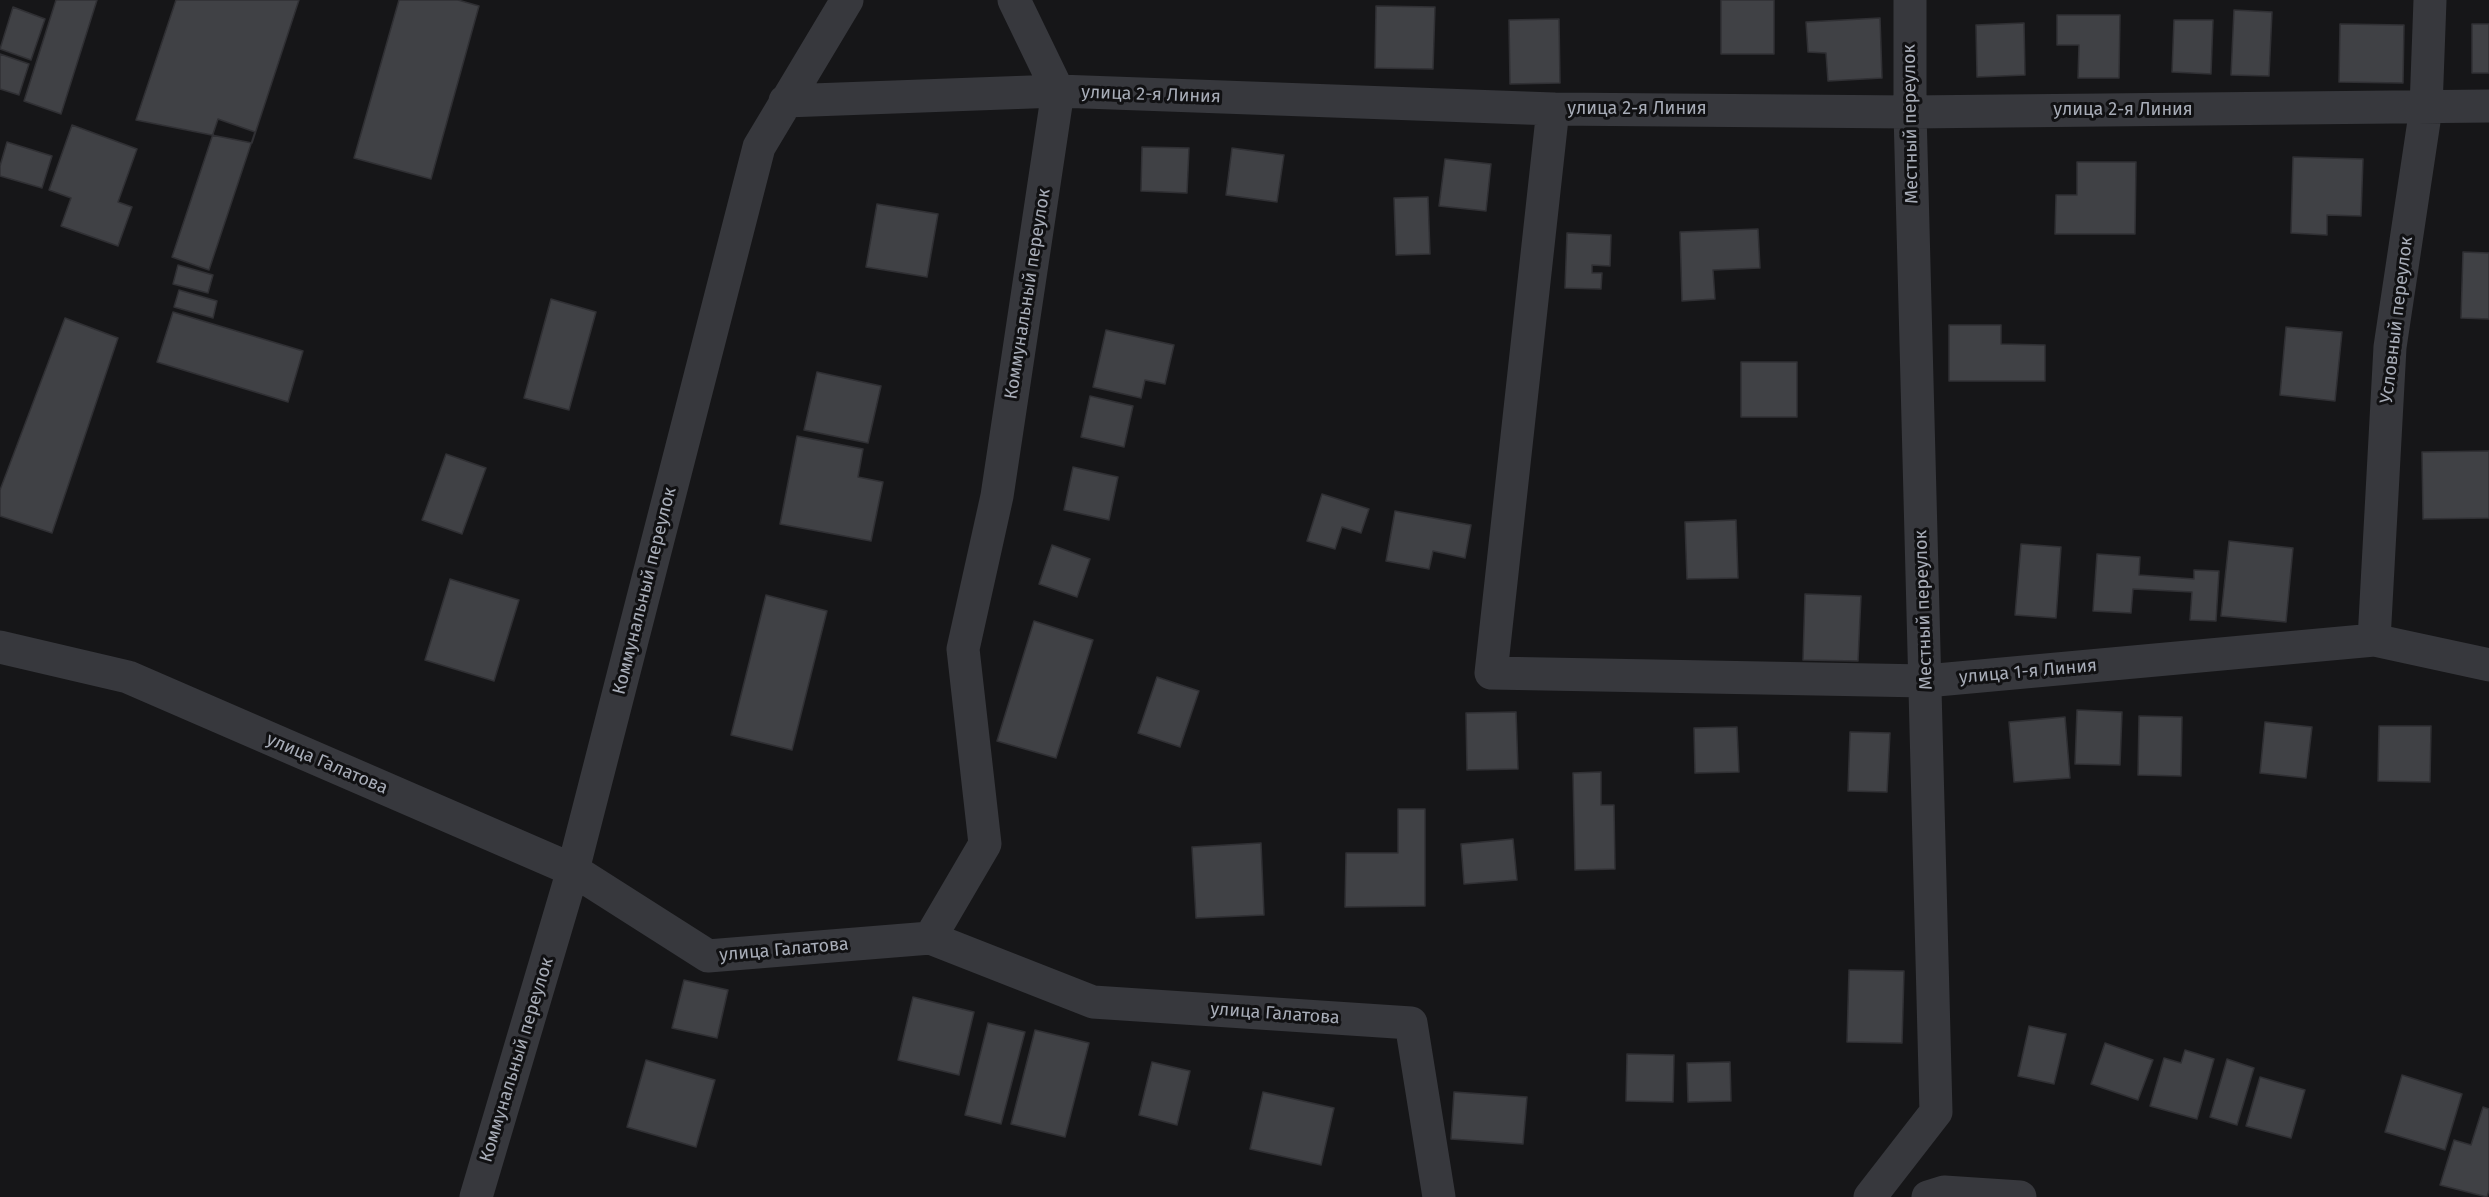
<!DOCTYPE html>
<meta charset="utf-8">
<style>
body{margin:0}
canvas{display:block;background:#161618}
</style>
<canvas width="2489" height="1197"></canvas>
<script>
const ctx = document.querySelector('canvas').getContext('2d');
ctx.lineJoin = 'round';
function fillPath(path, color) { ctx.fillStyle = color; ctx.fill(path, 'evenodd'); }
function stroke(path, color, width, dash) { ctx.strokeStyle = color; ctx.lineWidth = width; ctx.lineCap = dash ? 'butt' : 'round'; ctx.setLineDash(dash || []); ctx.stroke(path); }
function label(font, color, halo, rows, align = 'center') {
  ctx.font = font + ' "Fira Sans",sans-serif'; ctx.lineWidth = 6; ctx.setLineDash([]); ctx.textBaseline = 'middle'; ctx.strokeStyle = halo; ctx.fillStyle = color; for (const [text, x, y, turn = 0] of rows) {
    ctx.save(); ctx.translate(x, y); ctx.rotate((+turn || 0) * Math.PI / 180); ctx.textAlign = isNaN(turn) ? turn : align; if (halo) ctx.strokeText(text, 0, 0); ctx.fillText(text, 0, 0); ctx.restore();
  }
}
const building = new Path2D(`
 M56,0H97L61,114L24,101Z
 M176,0H299L252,143L136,120Z
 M399,0H458L479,6L431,179L354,158Z
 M1721,0H1774V54H1721Z
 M1376,6L1435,7L1433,69L1375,68Z
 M13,7L45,19L31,60L0,49Z
 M2234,10L2272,12L2269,76L2231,75Z
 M2057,15H2120L2119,78H2078L2079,45H2057Z
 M1880,18L1882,78L1828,81L1826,53L1808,52L1806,22Z
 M1559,19L1560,83L1510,84L1509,20Z
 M2174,20H2213L2211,74L2172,72Z
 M2024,23L2025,75L1977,77L1976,25Z
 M2340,24L2404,25L2403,83L2339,82Z
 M2472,24H2489V73H2472Z
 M0,54L29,64L19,95L0,89Z
 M218,119L255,132L209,270L172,257Z
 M72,125L137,149L118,202L132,207L118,246L61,226L71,198L49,190Z
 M7,142L52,156L42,188L0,176V166Z
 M1142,147L1189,148L1187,193L1141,191Z
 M1232,148L1284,155L1277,202L1226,195Z
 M2293,157L2363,159L2361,216L2327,215V235L2291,233Z
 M1445,159L1491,164L1486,211L1439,206Z
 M2077,162H2136L2135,234H2055L2056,195H2077Z
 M1428,197L1430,254L1396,255L1394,198Z
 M877,204L938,214L927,277L866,267Z
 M1758,229L1760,268L1713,270L1715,299L1682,301L1680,232Z
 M1567,233L1611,235L1610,266L1592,265V273H1602L1601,289L1565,288Z
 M2463,252L2489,253V319L2461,318Z
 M178,265L213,275L208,293L173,284Z
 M179,290L217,301L213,318L174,307Z
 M551,299L596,312L569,410L524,398Z
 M173,312L303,351L288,402L157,362Z
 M65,318L118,338L52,533L0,516V490Z
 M1949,325H2001V344L2045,345V381H1949Z
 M2286,327L2342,332L2335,401L2280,395Z
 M1106,330L1174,345L1165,384L1145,380L1141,398L1093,387Z
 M1741,362H1797V417H1741Z
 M817,372L881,386L868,443L804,430Z
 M1090,396L1133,406L1124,447L1081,437Z
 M797,436L863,449L858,477L883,482L871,541L780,524Z
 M2489,451V518L2423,519L2422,452Z
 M446,454L486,468L462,534L422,520Z
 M1073,467L1118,477L1109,520L1064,510Z
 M1322,494L1369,509L1361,533L1342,527L1335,549L1307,541Z
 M1395,511L1471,525L1465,558L1433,551L1429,569L1386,561Z
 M1736,520L1738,578L1687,579L1685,522Z
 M2229,541L2293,548L2286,622L2221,616Z
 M2021,544L2061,547L2056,618L2015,615Z
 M1052,545L1090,559L1077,597L1039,584Z
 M2097,554L2140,557L2139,575L2194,579V570L2219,571L2216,621L2190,620L2192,592L2133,589L2131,613L2093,611Z
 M450,579L519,600L494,681L425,660Z
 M1805,594L1861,596L1858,661L1803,660Z
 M766,595L827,611L792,750L731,735Z
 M1034,621L1093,640L1056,758L997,741Z
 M1157,677L1199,691L1180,747L1138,733Z
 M2077,710L2122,712L2120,765L2075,764Z
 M1516,712L1518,769L1467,770L1466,713Z
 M2139,716L2182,717L2181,776L2138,775Z
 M2065,717L2070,778L2014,782L2009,722Z
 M2265,722L2312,727L2306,778L2260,773Z
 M2379,726H2431L2430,782L2378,781Z
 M1737,727L1739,772L1695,773L1694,728Z
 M1850,732L1890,733L1887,792L1848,791Z
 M1601,772V805H1614L1615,869L1575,870L1573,773Z
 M1398,809H1425V906L1345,907L1346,853H1398Z
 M1513,839L1517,880L1464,884L1461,844Z
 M1261,843L1264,915L1196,918L1192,847Z
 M1849,970L1904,971L1902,1043L1847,1042Z
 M684,980L728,990L717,1038L672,1028Z
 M913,997L974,1012L959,1075L898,1060Z
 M988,1023L1025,1032L1001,1124L965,1115Z
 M2029,1026L2066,1034L2054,1084L2018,1076Z
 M1035,1030L1089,1043L1065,1137L1011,1124Z
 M2105,1043L2153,1060L2138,1100L2091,1084Z
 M2185,1050L2214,1059L2197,1119L2150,1106L2164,1058L2181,1063Z
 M1627,1054L1674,1055L1673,1102L1626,1101Z
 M2227,1059L2254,1068L2237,1125L2210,1117Z
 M646,1060L715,1080L696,1147L627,1127Z
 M1152,1062L1190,1071L1177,1125L1139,1115Z
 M1730,1062L1731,1101L1688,1102L1687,1063Z
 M2402,1075L2462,1094L2445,1150L2385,1132Z
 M2260,1077L2305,1090L2291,1138L2246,1126Z
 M1263,1092L1334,1108L1321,1165L1250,1149Z
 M1454,1092L1527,1097L1523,1144L1451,1139Z
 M2483,1107L2489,1109V1190L2487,1197L2440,1185L2454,1140L2471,1145Z`);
fillPath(building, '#404145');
stroke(building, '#303034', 1.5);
stroke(new Path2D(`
 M785,101L1058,91L1553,109L1910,112L2489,106
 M1553,109L1491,673L1926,681L2374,640L2489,665
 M2374,640L2390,347L2426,108L2430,0
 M0,647L128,677L573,870L708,956L930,938L1093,1002L1411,1023L1439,1197
 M930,938L985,844L963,649L997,496L1058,91L1014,0
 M476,1197L573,870L759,147L847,0
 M1870,1197L1936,1112L1910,112V0
 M1928,1197L1944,1192L2020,1197`), '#37383d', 33);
label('18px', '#a8adb8', '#111113', [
 ["улица 2-я Линия",1151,95,2],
 ["улица 2-я Линия",1637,109],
 ["улица 2-я Линия",2123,110],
 ["Местный переулок",1911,124,-91],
 ["Коммунальный переулок",1028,294,-81],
 ["Условный переулок",2397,320,-83],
 ["Коммунальный переулок",645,591,-76],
 ["Местный переулок",1924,610,-92],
 ["улица 1-я Линия",2028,672,-5],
 ["улица Галатова",327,764,23],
 ["улица Галатова",784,950,-5],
 ["улица Галатова",1275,1014,4],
 ["Коммунальный переулок",517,1060,-73]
]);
</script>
